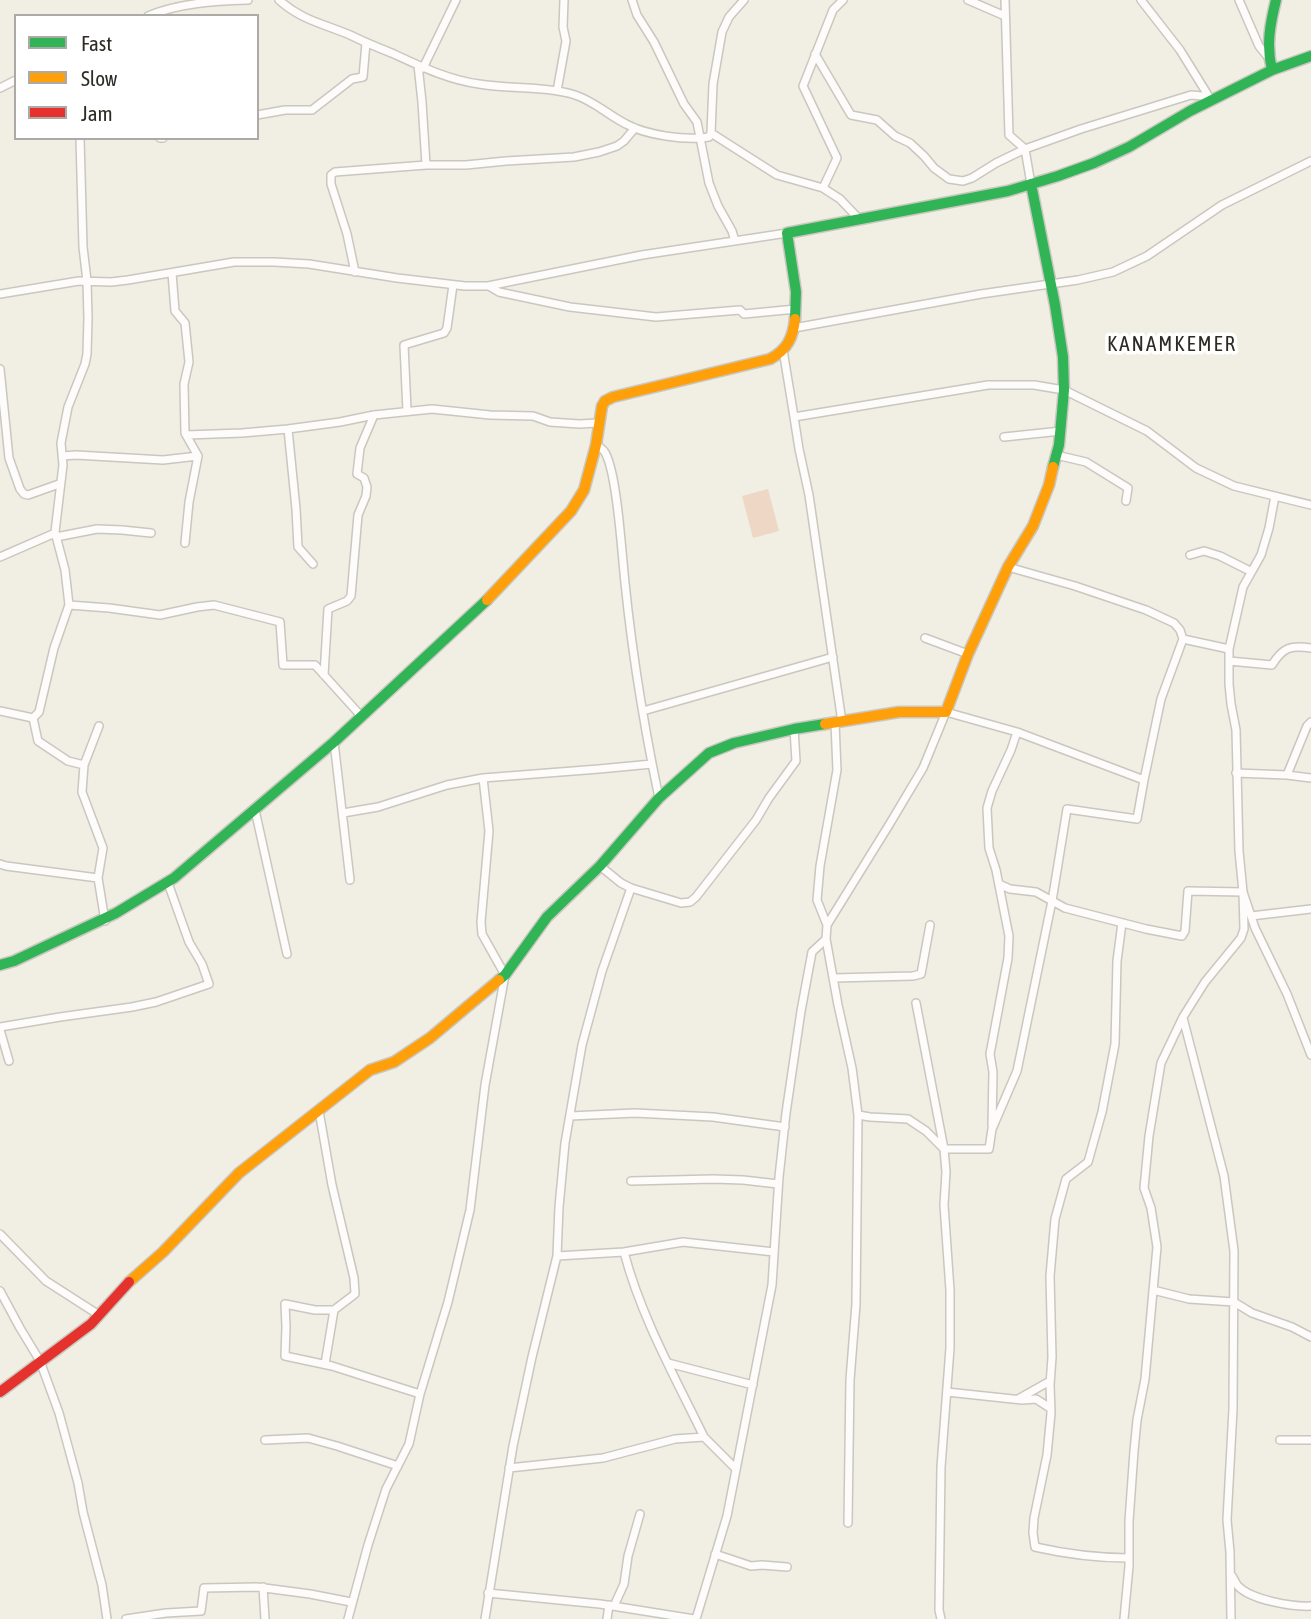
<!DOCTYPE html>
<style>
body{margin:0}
#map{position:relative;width:1311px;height:1619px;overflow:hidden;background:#f1eee4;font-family:"Asap Condensed",sans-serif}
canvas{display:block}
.legend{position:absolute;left:14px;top:14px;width:245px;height:126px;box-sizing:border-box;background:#fff;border:2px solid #abaaa7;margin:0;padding:9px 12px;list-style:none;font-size:21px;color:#2d2b24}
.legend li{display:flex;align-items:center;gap:14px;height:35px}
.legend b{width:35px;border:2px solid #abaaa7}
</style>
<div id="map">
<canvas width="1311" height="1619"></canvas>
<ul class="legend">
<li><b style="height:9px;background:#30b455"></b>Fast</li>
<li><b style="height:9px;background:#ff9f0a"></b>Slow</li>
<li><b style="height:9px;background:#e5322d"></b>Jam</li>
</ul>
</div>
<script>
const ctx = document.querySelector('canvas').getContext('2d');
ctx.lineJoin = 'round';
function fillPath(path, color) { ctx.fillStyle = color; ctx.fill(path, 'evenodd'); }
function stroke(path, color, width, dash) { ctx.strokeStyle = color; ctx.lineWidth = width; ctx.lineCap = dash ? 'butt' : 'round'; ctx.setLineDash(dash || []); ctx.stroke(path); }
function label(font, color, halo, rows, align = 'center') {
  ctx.font = font + ' "Asap Condensed",sans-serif'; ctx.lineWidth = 7; ctx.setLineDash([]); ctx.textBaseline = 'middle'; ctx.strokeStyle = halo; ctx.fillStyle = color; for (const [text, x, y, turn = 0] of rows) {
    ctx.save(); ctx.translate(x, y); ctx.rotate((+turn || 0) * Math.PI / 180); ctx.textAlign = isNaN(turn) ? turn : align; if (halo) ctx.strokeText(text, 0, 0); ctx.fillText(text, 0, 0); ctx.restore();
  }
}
fillPath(new Path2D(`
 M768,489L779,531L753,538L742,496Z`), '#eed7c4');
const street = new Path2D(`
 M279,0C303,21 322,23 350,35C364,42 379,48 394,54C422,67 449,80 479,84C508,89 547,86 575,95C594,101 608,115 626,124C646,135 686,141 709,137L711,133L713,84L722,32L729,17L744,0
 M632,0L637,15L654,42L684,104L697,122L709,183L718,206L732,231L735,241
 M843,0L833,10L803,86L837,158L823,188L840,199L859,219
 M968,0L1005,16
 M1239,0L1259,46L1267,56
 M148,16C179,3 215,1 248,0
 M815,54L851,115L877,120L895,136L910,143L924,156L934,168L949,179L963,181L972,178L996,163L1025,149L1009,135L1005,0
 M418,65L422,102L426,165
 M423,68L456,0
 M0,88L16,80
 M557,91L566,41L563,27L564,0
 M257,115L285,110H312L352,79L363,77L366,43
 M711,133L777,175L823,188
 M160,138H163
 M1031,184L1025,149L1081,129L1191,95L1202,96L1211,100L1180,50L1141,0
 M355,272L347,234L331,184V175L335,172L426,165H466L506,161L574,157L599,152L617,146L624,141L635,128
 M172,273L175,311L185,323L189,362L184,384L185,433L198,456L189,502L185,543
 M489,286L499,292L570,307L656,317L740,310L744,314L796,309
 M0,294L79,281L111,282L128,280L234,262H274L309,264L397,278L465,286H488L642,255L787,233
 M794,328L981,294L1078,280L1113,272L1147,256L1222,205L1311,161
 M783,350L794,417L988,385H1034L1064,390L1147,431L1196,468L1234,486L1311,505
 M0,369L9,458L20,489L24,494L28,495L59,484
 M407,411L404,345L444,333L447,328L453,285
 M794,417L799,449L809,495L842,722
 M288,429L296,509L298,547L313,564
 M186,435L242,433L288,429L340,422L374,415L432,409L490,415L533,416L550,422L579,424L598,423
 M1004,437L1061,431
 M596,445C599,447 602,448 604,451C615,466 620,530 622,551C629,634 642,717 659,798
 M1056,455L1086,462L1128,488L1126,501
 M62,456L76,455L163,460L198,456
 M56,537L97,529L122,530L151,533
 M1190,555L1204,551L1220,556L1250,571
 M0,557L55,533
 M1008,567L1075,586L1146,610L1174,623L1180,630L1183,639L1229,649V684L1231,704L1236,730L1239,851L1243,892L1255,928L1287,994L1311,1055
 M69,605L109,608L160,615L197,607L214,605L280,622L283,665H315L362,717
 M925,638L968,654
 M1229,649L1243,587L1261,555L1269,528L1275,496
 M1229,661L1272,665C1283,647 1291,645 1311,648
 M324,675L328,609L347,601L351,596L358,515L366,496L367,487L364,478L357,474L360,448L374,415
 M0,711L33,718L39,712L54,648L69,605L65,570L55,532L63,465L61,443L68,407L85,364L87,354L88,318L87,281L83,247L80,138
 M643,711L833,657
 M33,718L38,741L68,761L84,765L99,726
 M334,742L350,880
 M84,765L82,792L103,848L98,878
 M1236,773L1287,775L1311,778
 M1287,775L1307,726L1311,722
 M255,810L287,954
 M343,813L378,807L447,785L483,778L599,769L652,764
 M0,864L6,866L98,878L105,921
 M999,884L1010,889L1036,892L1065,908L1146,929L1182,936L1185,931L1188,891L1243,892L1244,929L1241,938L1205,982L1183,1017L1161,1063L1149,1136L1144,1188L1151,1208L1157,1247L1145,1379L1137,1420L1134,1451L1129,1521V1566L1124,1619
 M631,888L681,903L690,902L696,897L756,820L769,798L796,761L794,729
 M1251,916L1311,909
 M1122,923L1117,961L1115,1044L1102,1112L1088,1162L1066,1179L1055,1219L1050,1276L1052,1357L1050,1385L1051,1413L1047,1455L1034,1518L1033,1533L1035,1547C1066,1554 1097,1558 1129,1558
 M827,925L817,900L820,866L837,770L835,723
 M833,978L913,976L921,974L930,925
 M916,1003L944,1149L946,1172L944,1205L950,1290V1348L941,1467L939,1610L941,1619
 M1183,1018L1224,1176L1234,1251L1233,1409L1227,1520L1230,1552L1231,1619
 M0,1027L60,1017L132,1007L156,1002L209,984L202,964L189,942L168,883
 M0,1030L9,1061
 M319,1111L332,1185L354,1278L355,1294L334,1310H315L285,1304L286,1327L285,1356L332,1366L420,1394
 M858,1115L870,1117L908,1119L926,1131L944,1149H989L992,1129L1017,1071L1052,901L1067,809L1137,819L1144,780
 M570,1116L635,1113L713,1117L785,1127
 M992,1125L993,1072L990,1054L1008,958L1009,936L996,870L989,848L987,808L992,791L1011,750L1017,732
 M631,1181L713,1179L743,1180L778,1184
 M0,1234L46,1281L99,1315
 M624,1252C641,1317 675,1377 704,1437
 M557,1256L624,1252L683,1242L774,1252
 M1153,1290L1189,1299L1234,1302L1252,1313L1292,1327L1311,1337
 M0,1291L20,1328L40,1361L59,1413L78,1483L83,1512L102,1585L107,1619
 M668,1363L753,1385
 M325,1364L334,1310
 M947,1392L1022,1400L1036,1399L1050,1408
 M1018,1399L1050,1381
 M265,1440L308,1438L337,1446L398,1466
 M1280,1440H1311
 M509,1468L603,1458L675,1439L704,1437L736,1469
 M848,1523L850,1380L856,1304L858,1115L852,1068L838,1005L826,939L827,925L889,825L923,768L946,712L1017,732L1144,780L1161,699L1183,639
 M715,1554L751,1566L762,1565L787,1567
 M1232,1576C1233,1577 1237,1586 1238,1586C1251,1600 1293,1607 1311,1606
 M263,1587L265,1619
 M488,1593L600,1604L694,1619
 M614,1606L624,1584L628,1556L640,1514
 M126,1619L166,1613L201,1611L204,1588L257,1587L310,1594L351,1602
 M348,1619L368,1545L386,1489L409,1444L420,1394L448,1302L470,1210L485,1085L505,975L482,934L481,922L489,831L483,778
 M485,1619L513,1446L532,1357L557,1256L559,1207L565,1143L582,1045L602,971L631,888L621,883L600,866
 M607,1619L609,1605
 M696,1619L727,1516L772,1285L779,1177L786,1113L801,1011L812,952L826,939`);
const fast = new Path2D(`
 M1272,70C1266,46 1270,24 1276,0
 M1031,184L1055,305L1063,357L1064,390L1059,445L1053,467
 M795,319L796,292L787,233L1008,191L1058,176L1094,163L1129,147L1190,111L1272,70L1311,56
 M0,965L14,961L116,913L174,878L334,742L487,600
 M499,980L505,975L547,917L600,866L659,798L709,753L734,743L794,729L825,724`);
const slow = new Path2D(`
 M487,600L571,511L584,490L596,445L602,406L605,401L613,397L770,359C787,350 793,338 795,319
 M825,724L899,712H946L968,654L1008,567L1033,526L1049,485L1053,467
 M129,1282L163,1252L239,1173L370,1070L394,1062L430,1038L499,980`);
const jam = new Path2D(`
 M0,1392L91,1324L129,1282`);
stroke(street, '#c9c7bf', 10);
stroke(fast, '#c9c7bf', 13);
stroke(slow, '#c9c7bf', 13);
stroke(jam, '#c9c7bf', 13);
stroke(street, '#fdfcfb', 7);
stroke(fast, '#30b455', 10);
stroke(slow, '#ff9f0a', 10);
stroke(jam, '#e5322d', 10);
ctx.letterSpacing = '2px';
label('21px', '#2d2b24', '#fff', [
 ["KANAMKEMER",1172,344]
]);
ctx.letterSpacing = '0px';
</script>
